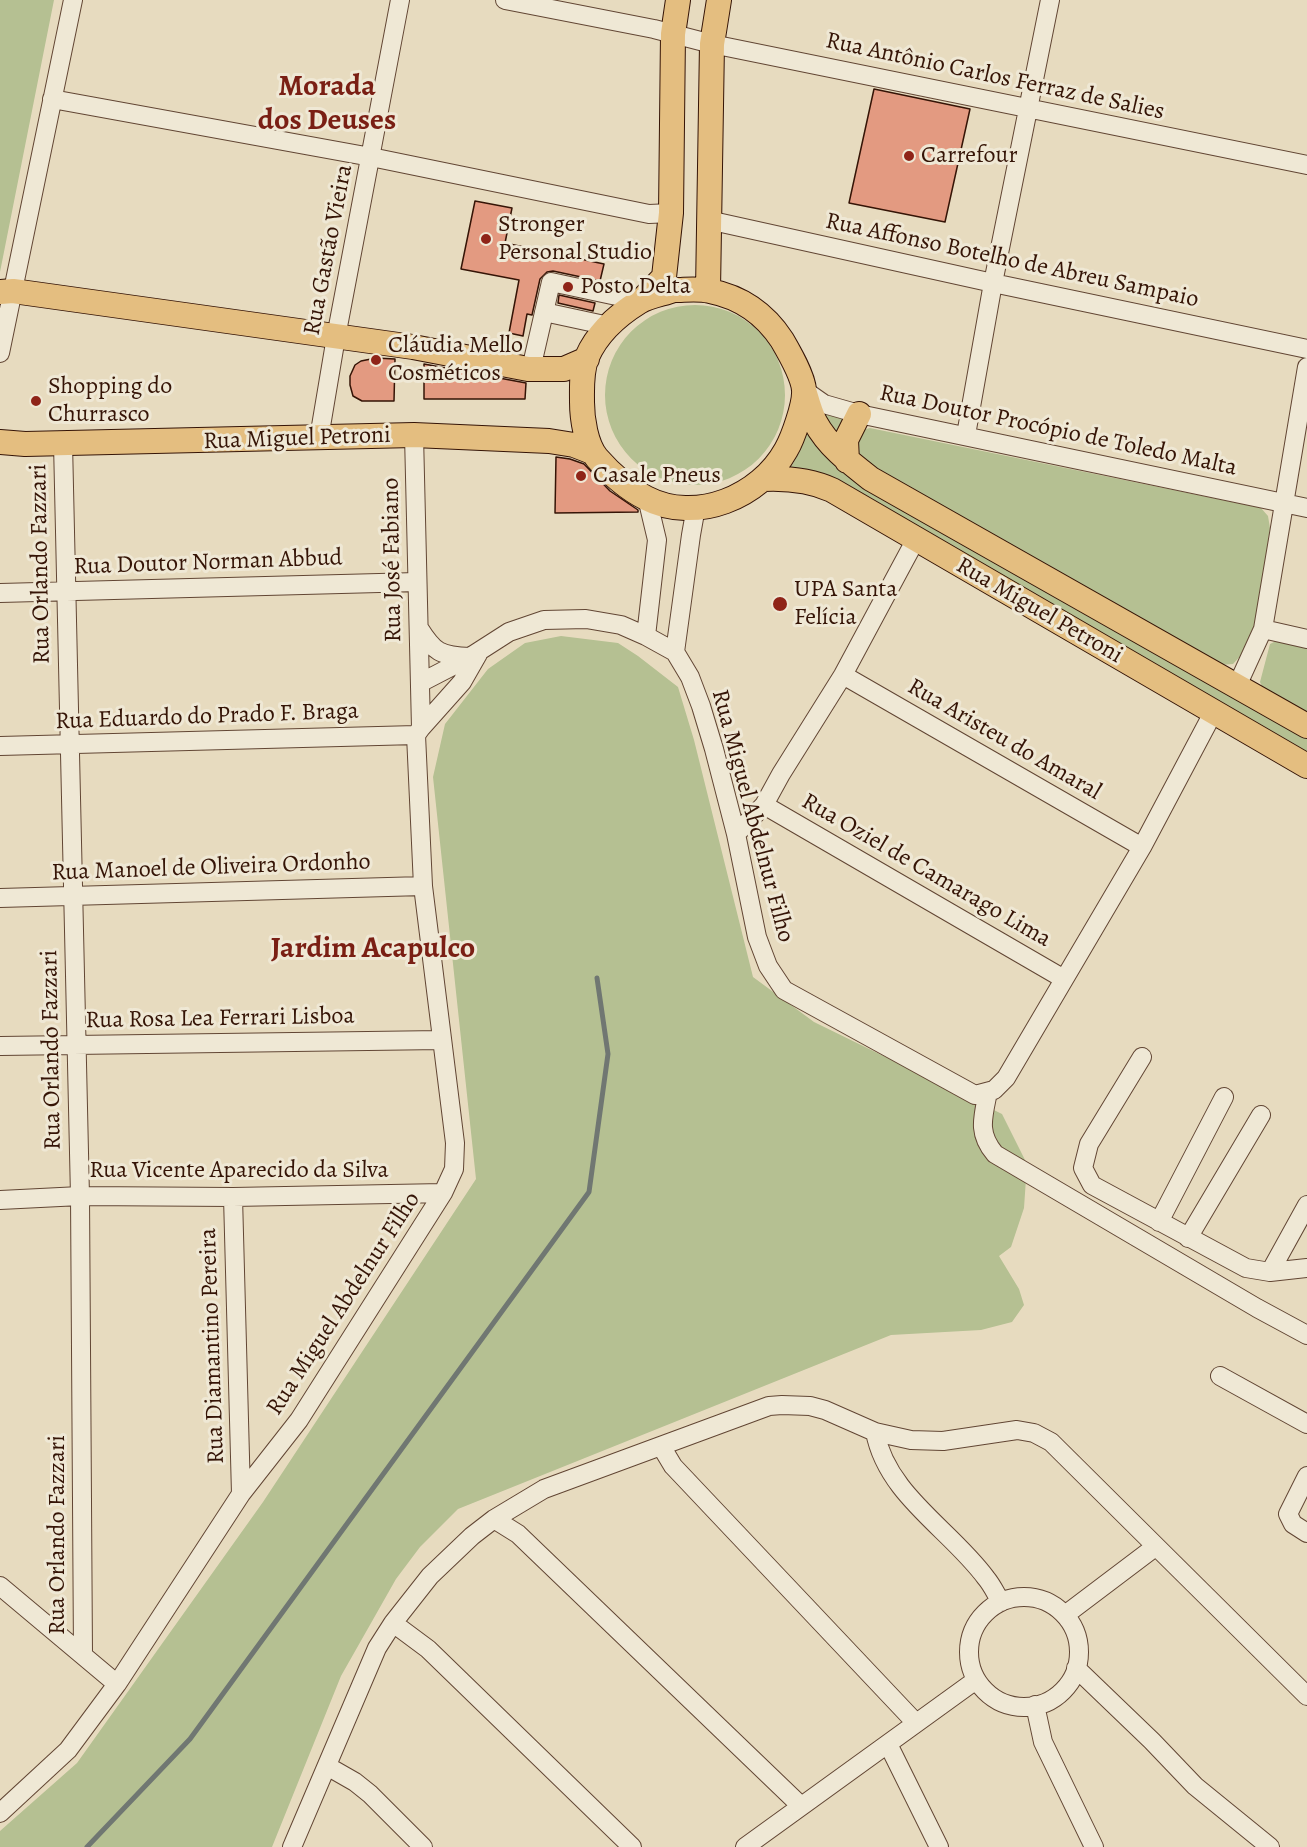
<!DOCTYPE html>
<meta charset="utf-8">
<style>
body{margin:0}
canvas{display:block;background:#e7dbbf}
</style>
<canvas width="1307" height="1847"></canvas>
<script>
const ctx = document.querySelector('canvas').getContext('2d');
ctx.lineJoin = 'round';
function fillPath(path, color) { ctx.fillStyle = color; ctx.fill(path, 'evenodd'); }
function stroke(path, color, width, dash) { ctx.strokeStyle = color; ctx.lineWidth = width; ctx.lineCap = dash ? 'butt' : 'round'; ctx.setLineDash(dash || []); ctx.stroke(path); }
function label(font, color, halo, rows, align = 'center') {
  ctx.font = font + ' Alegreya,serif'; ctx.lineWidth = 6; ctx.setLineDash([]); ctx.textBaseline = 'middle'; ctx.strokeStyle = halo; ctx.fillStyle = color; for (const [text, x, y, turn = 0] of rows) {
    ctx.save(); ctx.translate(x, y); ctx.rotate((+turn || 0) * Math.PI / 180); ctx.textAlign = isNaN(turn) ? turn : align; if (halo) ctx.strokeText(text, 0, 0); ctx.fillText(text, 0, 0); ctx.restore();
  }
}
fillPath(new Path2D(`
 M0,0H54L0,272Z
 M605 395a90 90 0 1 1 180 0a90 90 0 1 1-180 0Z
 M821,411L844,418L841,440Z
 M870,428L1261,508L1268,516L1270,528L1255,624L1247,649L1233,664L1220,665L876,472L858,457L853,445L862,430Z
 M807,431L816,433L1307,736V757L819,474L808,470H792L791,467L800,451Z
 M561,636L618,643L638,656L678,687L694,740L753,977L814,1022L1002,1114L1027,1164L1024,1208L1011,1247L999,1256L1019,1289L1024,1305L1012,1322L981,1330L891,1335L458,1509L420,1547L396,1579L341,1676L272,1847H0V1831L77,1763L263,1502L476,1179L433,777L445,724L488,669L525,643Z
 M1276,641L1307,645V715L1263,689L1260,682L1270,644Z`), '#b5c092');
stroke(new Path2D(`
 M87,1847L190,1739L589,1192L608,1054L597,978`), '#707772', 5);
const building = new Path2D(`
 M874,89L970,109L945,222L849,203Z
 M475,201L512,208L505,243L604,264L600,281L553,271L547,272L540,279L532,315L527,314L523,336L509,333L519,280L461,269Z
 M559,295L595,303L593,311L558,303Z
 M376,358L395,359L394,401H362L353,396L350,385V376L355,365L361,361Z
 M424,364L526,383L525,399H424Z
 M556,457L570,459L584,464L610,491L638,510V512L555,513Z`);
fillPath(building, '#e39a81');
stroke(building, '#351406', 1.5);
const minor = new Path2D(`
 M505,0L654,29L712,44L1307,165
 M52,99L371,157L649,214L671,213
 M708,220L993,283L1307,349
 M544,312L609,326
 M0,353L73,0
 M531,369L551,282L640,301
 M804,390L824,404L859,414L1307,508
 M966,435L993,283L1050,0
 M319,438L336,337L400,0
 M63,443L80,1196L83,1655
 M0,593L417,582
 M419,628C434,652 440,656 470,657
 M1263,629L1307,639
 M646,636L657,540L647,498
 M675,652L691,535L696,507
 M843,675L1142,847
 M420,683L470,657L509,632L544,620L586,619L621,625L646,636L675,652L690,677L701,706L714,749L736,834L757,937L768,966L784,990L975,1095L994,1090L1006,1078L1142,847L1213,713
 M1237,686L1263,629L1307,367
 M421,728L462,682L478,654
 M0,746L416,735
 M764,805L1064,979
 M736,834L764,805L781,774L843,675L916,539
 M0,898L423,886
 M0,1046L441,1040
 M1142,1057L1089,1144L1083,1168L1092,1185L1246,1268L1270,1272L1307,1268
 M988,1092C983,1117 977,1133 995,1154L1257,1308L1307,1335
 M233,1197L241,1494
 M0,1200L80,1196L233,1197L443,1193
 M1159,1222L1224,1097
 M1188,1238L1261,1115
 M1270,1272L1307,1205
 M1220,1376L1307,1424
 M875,1432C887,1495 950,1529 986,1578C992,1585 996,1594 1001,1602
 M661,1446L673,1466L916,1723
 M1307,1476L1288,1514L1293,1524L1307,1533
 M494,1519L518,1534L801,1806
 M0,1586L117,1684
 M969 1652a55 55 0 1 1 110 0a55 55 0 1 1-110 0Z
 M1065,1615L1155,1547
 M393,1623L428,1649L632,1847
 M1076,1668L1152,1741L1195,1786L1270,1847
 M1035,1705L1043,1742L1094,1847
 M888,1744L939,1847
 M327,1766L355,1782L370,1794L423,1847
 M0,1813L68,1750L117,1684L241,1494L299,1420L443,1193L454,1169L455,1143L423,886L416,735L421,728L414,435
 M292,1847L377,1648L393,1623L430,1576L472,1536L494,1519L544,1489L769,1406L782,1405L810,1406L825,1410L875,1432L911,1440L943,1441L1017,1430L1034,1433L1051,1442L1307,1696
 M745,1847L976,1680`);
const major = new Path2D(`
 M674,290C685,290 699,288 710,291C740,297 765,314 782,340C789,352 803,376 804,390C805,404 793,438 786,450C760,497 696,524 646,498C626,488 611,474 597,458C586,445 582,419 582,402C582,388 581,371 587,357C597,334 618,315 639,302C649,296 663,294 674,290Z
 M708,290L712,44L719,0
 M0,292L13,291L413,347L528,369H564L587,359
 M642,300L664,277L671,213L673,34L678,0
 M804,390C807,400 810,412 815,422C828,446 849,462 871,479L1307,726
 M0,442L25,444L414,435L549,441L574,445L592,452
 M847,461L846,440L859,414
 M764,479C788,478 810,480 832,490L1307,766`);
stroke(minor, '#624634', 20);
stroke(major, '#351406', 26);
stroke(minor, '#efe8d5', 18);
stroke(major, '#e4be80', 24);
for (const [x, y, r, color] of [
 [909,156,6,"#8f2418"],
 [486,239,6,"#8f2418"],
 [568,287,6,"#8f2418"],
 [376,360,6,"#8f2418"],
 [36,401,6,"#8f2418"],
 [581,476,6,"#8f2418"],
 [780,604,8,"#8f2418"]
]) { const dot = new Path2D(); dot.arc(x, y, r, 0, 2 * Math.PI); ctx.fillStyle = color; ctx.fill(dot); stroke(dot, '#efe8d5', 2); }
label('24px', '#351406', '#efe8d5', [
 ["Rua Antônio Carlos Ferraz de Salies",995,77,12],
 ["Rua Gastão Vieira",329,250,-79],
 ["Rua Affonso Botelho de Abreu Sampaio",1012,261,12],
 ["Rua Doutor Procópio de Toledo Malta",1058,431,12],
 ["Rua Miguel Petroni",297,439,-2],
 ["Rua José Fabiano",393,560,-91],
 ["Rua Doutor Norman Abbud",208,563,-2],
 ["Rua Orlando Fazzari",41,564,-91],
 ["Rua Miguel Petroni",1039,611,30],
 ["Rua Eduardo do Prado F. Braga",207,717,-2],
 ["Rua Aristeu do Amaral",1004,740,30],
 ["Rua Miguel Abdelnur Filho",752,816,75],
 ["Rua Manoel de Oliveira Ordonho",211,868,-2],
 ["Rua Oziel de Camarago Lima",926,871,30],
 ["Rua Rosa Lea Ferrari Lisboa",220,1019,-1],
 ["Rua Orlando Fazzari",52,1050,-91],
 ["Rua Vicente Aparecido da Silva",239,1171],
 ["Rua Miguel Abdelnur Filho",344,1304,-57],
 ["Rua Diamantino Pereira",213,1346,-92],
 ["Rua Orlando Fazzari",58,1535,-90]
]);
label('24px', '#351406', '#efe8d5', [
 ["Carrefour",921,156],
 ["Stronger",498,225],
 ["Personal Studio",498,253],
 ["Posto Delta",580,287],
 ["Cláudia Mello",388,346],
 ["Cosméticos",388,374],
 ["Shopping do",48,387],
 ["Churrasco",48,415],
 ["Casale Pneus",593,476],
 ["UPA Santa",794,590],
 ["Felícia",794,618]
], 'left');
label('bold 30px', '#7a1f14', '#efe8d5', [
 ["Morada",327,88],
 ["dos Deuses",327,122],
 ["Jardim Acapulco",373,950]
]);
</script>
